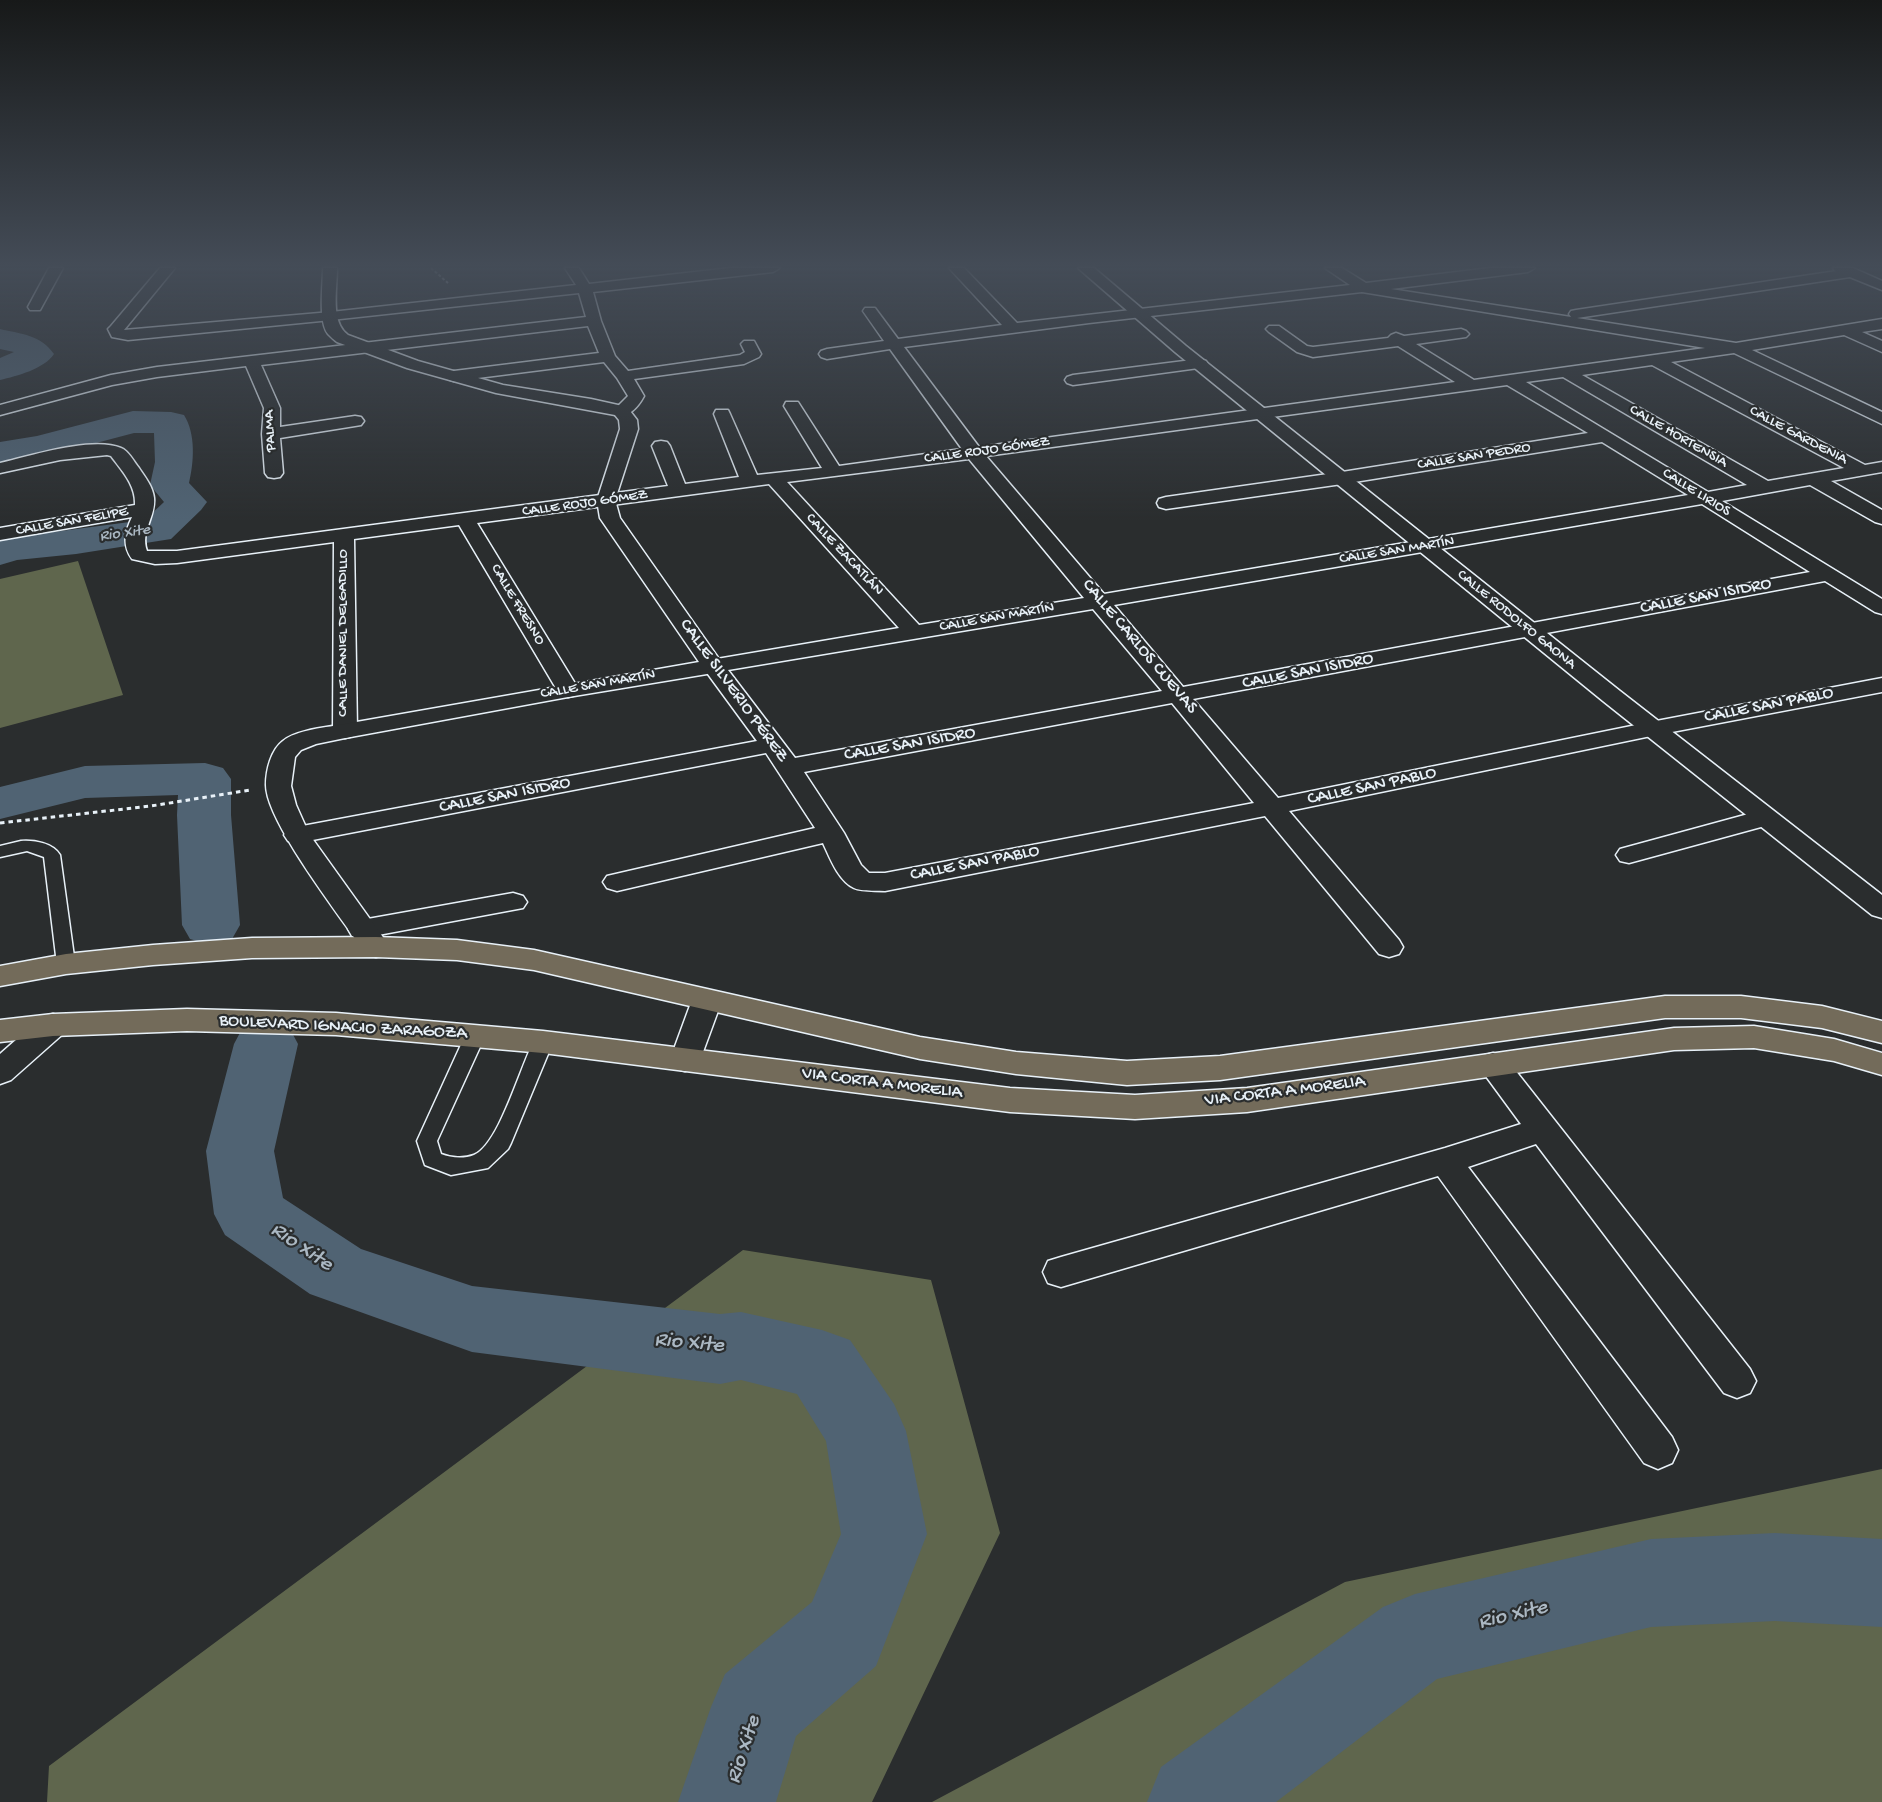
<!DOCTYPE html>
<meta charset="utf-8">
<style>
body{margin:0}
canvas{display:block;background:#2a2d2e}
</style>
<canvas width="1882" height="1802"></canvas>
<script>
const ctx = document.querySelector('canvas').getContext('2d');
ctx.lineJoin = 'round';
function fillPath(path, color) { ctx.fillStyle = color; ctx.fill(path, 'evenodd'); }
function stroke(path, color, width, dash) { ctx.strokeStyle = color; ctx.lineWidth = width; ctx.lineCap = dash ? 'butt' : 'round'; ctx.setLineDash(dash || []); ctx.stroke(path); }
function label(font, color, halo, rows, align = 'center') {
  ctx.font = font + ' "Gochi Hand",sans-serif'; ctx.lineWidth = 4.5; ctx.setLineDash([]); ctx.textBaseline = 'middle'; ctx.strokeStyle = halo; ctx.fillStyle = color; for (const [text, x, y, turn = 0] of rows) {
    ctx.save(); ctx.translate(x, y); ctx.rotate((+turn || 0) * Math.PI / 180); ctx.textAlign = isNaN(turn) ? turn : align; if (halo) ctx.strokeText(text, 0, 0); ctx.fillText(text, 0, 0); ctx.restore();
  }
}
fillPath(new Path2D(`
 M78,561L123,695L0,728V579Z
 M743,1250L931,1280L1000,1533L872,1802H47L49,1766Z
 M1882,1469V1802H932L1345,1582Z`), '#5f664d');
fillPath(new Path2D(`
 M0,329C21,334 41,335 54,354C44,369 17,376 0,380V358L14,352L0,349Z
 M133,411L171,412L184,415C196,434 194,462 189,483L207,502L201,510L171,539L76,554L17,560L0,565V539L145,520L164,502L150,485L155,462L154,433H134L39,458L0,464V442L37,436Z
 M205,763L223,768L231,779V815L240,925L232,939L211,945L190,939L182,925L177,815L178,795L85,798L0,819V787L85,766Z
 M266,1021L289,1027L298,1044L274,1151L283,1198L361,1249L472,1286L720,1314L741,1312L822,1330L850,1340L894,1404L906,1431L927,1534L876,1666L796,1736L776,1802H678L711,1707L725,1674L812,1602L841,1534L826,1441L797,1394L741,1380L720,1384L472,1352L310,1294L225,1235L214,1214L206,1151L234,1044L243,1027Z
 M1775,1533L1882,1539V1627L1775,1621L1651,1627L1437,1679L1276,1802H1147L1161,1767L1383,1607L1415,1594L1651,1539Z`), '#506373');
const lane = new Path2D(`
 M21,841C34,840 53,843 60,855L75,964L72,968L66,970L60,968L57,964L44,857L27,851L0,857V846Z
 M475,1029L482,1031L485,1036L437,1141L441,1154C451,1158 464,1159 474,1155C500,1144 521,1063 536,1037L543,1035L550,1037L553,1042L511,1143L508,1149L488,1168L451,1175L425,1165L417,1141L465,1036L468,1031Z`);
const street = new Path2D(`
 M49,268H63L40,310H30L28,307Z
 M160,268H175L124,330L331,312L576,285L565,268H579L589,284L730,268H780L773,272L593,292L601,321L615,356L628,371L740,355L745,352L741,344L744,341H754L761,354L759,357L744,364L634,379L644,396C638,407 629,418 615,415L613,411L628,396L617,378L604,362L454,381L448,379L446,376L448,373L454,371L599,353L588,326L261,365L280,408V427L355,416L361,417L364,421L361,425L355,426L280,438L283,473L280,477L274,478L268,477L265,473L262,434L264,408L246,366L157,377L112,385L0,415V405L111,375L157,367L586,317L579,293L331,320L128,340L112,337L108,329L111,326Z
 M949,268H964L1017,323L1350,285L1325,268H1342L1366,283L1490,268H1535L1528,272L1391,289L1571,317L1569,314L1571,311L1576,310L1850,269L1855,270L1857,273L1850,277L1577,318L1736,343L1882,319V329L1862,332L1882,341V352L1844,335L1752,350L1882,412V424L1734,353L1671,362L1865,465L1882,462V472L1831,481L1882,510V524L1875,522L1810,485L1722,501L1882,599V614L1875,612L1825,581L1193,699L1278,798L1651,722L1882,678V692L1651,736L1289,811L1399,940L1403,947L1399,954L1389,957L1379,954L1265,816L885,891C875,890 863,892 854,888C838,880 830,858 823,843L617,891L607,888L603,882L607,876L815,828L766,753L297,843L288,841L284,835L288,829L297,827L757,741L702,666L705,661L899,628L769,484L477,523L579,690L576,695L568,697L560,695L557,690L459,525L354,539L357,731L353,736L345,738L337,736L333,731L334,542L177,563L155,564L132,559C122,545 125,532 132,517L0,540V528L135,505C136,485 122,471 111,456L107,455L60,460L0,473V463C30,456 93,436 121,448C128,450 134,462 139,468C145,477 153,487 154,498C156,517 140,531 147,551H177L668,486L652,446L655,442L661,441L667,442L670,446L685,484L739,477L714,414L716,410H728L730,414L757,475L822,468L784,406L786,402H798L839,466L962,449L890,349L827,359L821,357L819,354L821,351L827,349L884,341L863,311L865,308H875L898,339L1002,325ZM1362,292L1705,348L1474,380L1416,344L1466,337L1469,334L1466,331L1461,329L1404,336L1396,333L1391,335L1388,338L1313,347L1307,346L1279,326H1269L1266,329L1269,332L1297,352L1313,357L1398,346L1455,382L979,447L904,347L1089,323ZM1652,365L1844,468L1768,481L1582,375ZM1563,377L1747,485L1708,492L1526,382ZM1507,385L1588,433L1342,472L1166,497L1159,499L1157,503L1159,507L1166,509L1342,484L1602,442L1688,495L1104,594L986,456ZM969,459L1084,598L919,625L787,482ZM1702,504L1810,572L1183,687L1114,605ZM1093,609L1162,691L795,758L728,670ZM1172,703L1254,803L885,873H869L861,865L844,833L804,772Z
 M1200,359L1206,361L1208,364L1206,367L1073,385L1067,383L1065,380L1067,377L1073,375Z
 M1763,810L1772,812L1776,818L1772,824L1629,863L1620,861L1616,855L1620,849Z
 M513,893L523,896L527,902L523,908L362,938L352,936L348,929L352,922L362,920Z
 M1493,1053L1504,1056L1750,1369L1756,1381L1750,1393L1737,1398L1724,1393L1536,1144L1468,1167L1672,1437L1678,1450L1672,1463L1658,1469L1644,1463L1438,1176L1061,1287L1048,1283L1043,1272L1048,1261L1061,1257L1445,1148L1521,1124L1477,1064L1482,1056Z`);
const secondary = new Path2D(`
 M323,268H337C337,289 330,322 348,335L418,361L503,385L591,399L627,407L637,420L638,429L615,500L620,518L724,666L721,671L713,673L568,697L345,738L316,744L301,750L295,757L291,786L296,805L309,834L390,947L386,954L376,957L366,954C343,920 266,822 266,785C266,770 271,750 283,741C295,730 329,727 345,724L699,662L600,518L597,500L620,429L619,420L615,415L496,393L407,368L337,342C334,340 331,337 328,334C318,322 323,284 323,268Z
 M1078,268H1094L1186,346L1620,691L1882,895V918L1872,915L1603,701L1175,352Z
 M1833,268H1853L1882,281V290L1835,271Z
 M707,990L717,993L722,1000L700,1060L696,1068L685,1071L674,1068L670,1060L692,1000L697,993Z
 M53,1014L64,1017L68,1025L64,1033L11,1080L0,1084V1054L42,1017Z`);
const primary = new Path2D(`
 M376,937L457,940L534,950L920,1037L1016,1052L1127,1061L1220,1056L1665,996H1741L1822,1006L1882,1021V1043L1822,1028L1741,1018H1665L1220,1080L1127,1085L1016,1074L920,1059L534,970L457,960L376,957L252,958L153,965L66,974L0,986V966L66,954L153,945L252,938Z
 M187,1009L336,1013L543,1031L1010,1088L1135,1095L1247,1088L1674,1028L1754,1026L1834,1039L1882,1053V1075L1834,1061L1754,1048L1674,1050L1247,1112L1135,1119L1010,1112L543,1053L336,1035L187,1031L53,1036L0,1042V1020L53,1014Z`);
stroke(lane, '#e8f1f8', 3);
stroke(street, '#e8f1f8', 3);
stroke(secondary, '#e8f1f8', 3);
stroke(primary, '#e8f1f8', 3);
stroke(new Path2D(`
 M431,268L448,283`), '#e8f1f8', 2, [3, 2]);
stroke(new Path2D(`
 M0,823L151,806L250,790`), '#e8f1f8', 3, [4.5, 4]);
fillPath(lane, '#2a2d2e');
fillPath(street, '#2a2d2e');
fillPath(secondary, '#2a2d2e');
fillPath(primary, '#736b5a');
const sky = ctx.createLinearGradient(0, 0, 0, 521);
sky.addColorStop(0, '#171919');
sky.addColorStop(0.51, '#444c57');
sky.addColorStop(1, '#444c5700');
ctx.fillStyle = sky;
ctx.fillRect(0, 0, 1882, 521);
label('15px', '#e8f1f8', '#2a2d2e', [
 ["PALMA",271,431,-93],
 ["CALLE GARDENIA",1798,436,28],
 ["CALLE HORTENSIA",1678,437,30],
 ["CALLE ROJO GÓMEZ",987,451,-8],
 ["CALLE SAN PEDRO",1474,457,-9],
 ["CALLE LIRIOS",1696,493,32],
 ["CALLE ROJO GÓMEZ",585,504,-8],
 ["CALLE SAN FELIPE",72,522,-10],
 ["CALLE SAN MARTÍN",1397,551,-9],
 ["CALLE ZACATLÁN",844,555,47],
 ["CALLE FRESNO",517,605,59],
 ["CALLE SAN MARTÍN",997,618,-10],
 ["CALLE RODOLFO GAONA",1516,620,39],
 ["CALLE DANIEL DELGADILLO",344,633,-90],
 ["CALLE SAN MARTÍN",598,685,-10]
]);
label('italic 16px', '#abb8c3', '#2a2d2e', [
 ["Rio Xite",125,534,-8]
]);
label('18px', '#e8f1f8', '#2a2d2e', [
 ["CALLE SAN ISIDRO",1706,597,-11],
 ["CALLE CARLOS CUEVAS",1139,647,50],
 ["CALLE SAN ISIDRO",1308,672,-11],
 ["CALLE SILVERIO PÉREZ",733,691,54],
 ["CALLE SAN PABLO",1769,706,-11],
 ["CALLE SAN ISIDRO",910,745,-10],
 ["CALLE SAN PABLO",1372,787,-12],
 ["CALLE SAN ISIDRO",505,796,-11],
 ["CALLE SAN PABLO",975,864,-11],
 ["BOULEVARD IGNACIO ZARAGOZA",343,1028,3],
 ["VIA CORTA A MORELIA",882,1084,7],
 ["VIA CORTA A MORELIA",1285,1092,-7]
]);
label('italic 22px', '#abb8c3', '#2a2d2e', [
 ["Rio Xite",301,1248,34],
 ["Rio Xite",689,1344,5],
 ["Rio Xite",1513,1616,-13],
 ["Rio Xite",745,1750,-72]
]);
</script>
